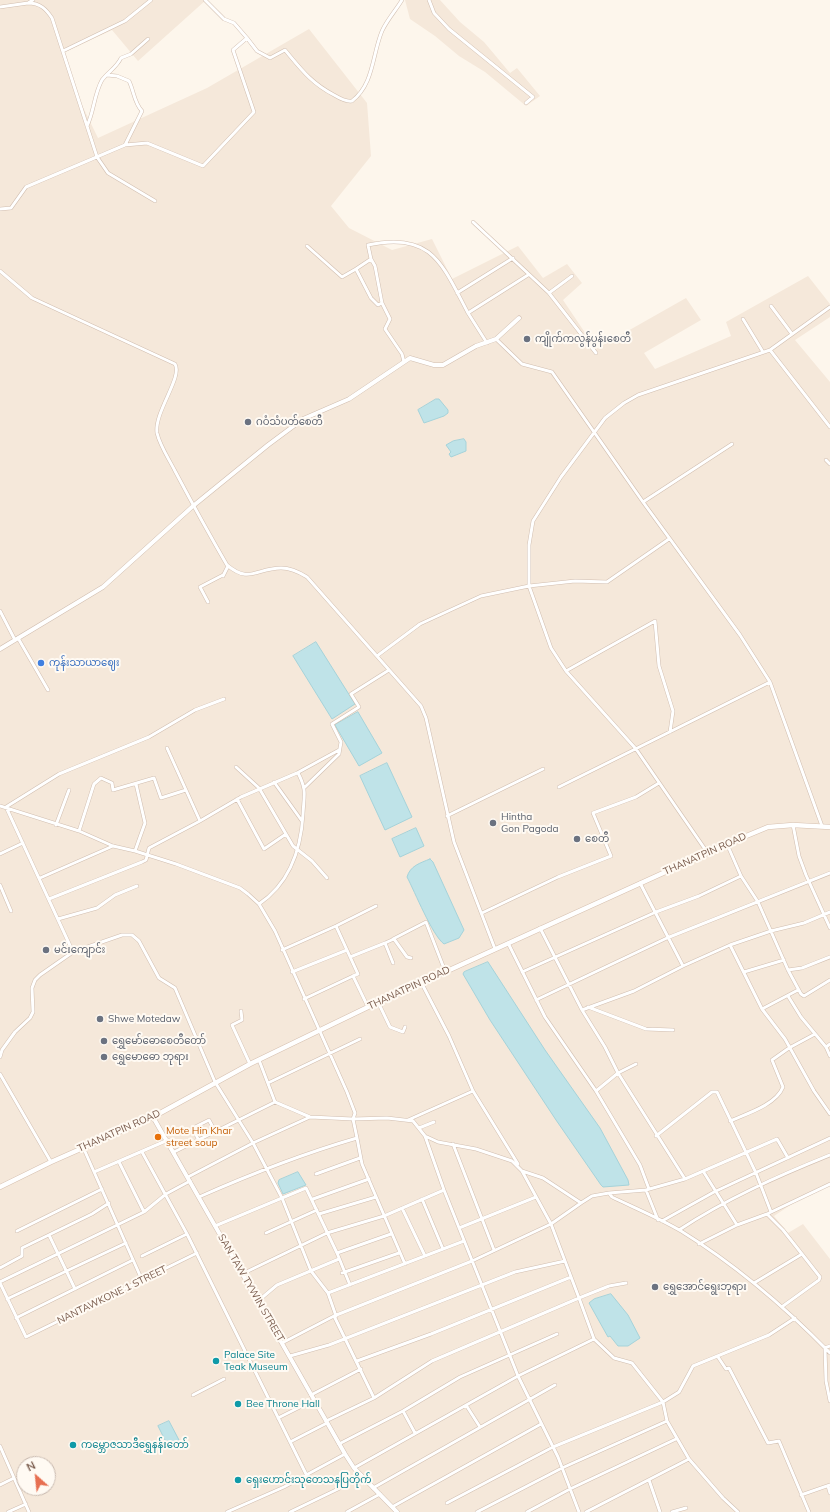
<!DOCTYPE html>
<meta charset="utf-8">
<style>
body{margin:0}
#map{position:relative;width:830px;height:1512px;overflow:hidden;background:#fdf6ec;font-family:Mulish,sans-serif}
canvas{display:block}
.north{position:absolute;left:16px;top:1456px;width:40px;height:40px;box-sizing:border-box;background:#fffaf3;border:1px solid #cabbb1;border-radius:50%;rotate:333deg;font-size:11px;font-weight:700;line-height:16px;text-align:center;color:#7a5c4d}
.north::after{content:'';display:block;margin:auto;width:14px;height:18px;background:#e76f51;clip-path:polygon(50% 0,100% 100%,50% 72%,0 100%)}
</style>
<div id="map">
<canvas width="830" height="1512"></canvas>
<div class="north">N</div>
</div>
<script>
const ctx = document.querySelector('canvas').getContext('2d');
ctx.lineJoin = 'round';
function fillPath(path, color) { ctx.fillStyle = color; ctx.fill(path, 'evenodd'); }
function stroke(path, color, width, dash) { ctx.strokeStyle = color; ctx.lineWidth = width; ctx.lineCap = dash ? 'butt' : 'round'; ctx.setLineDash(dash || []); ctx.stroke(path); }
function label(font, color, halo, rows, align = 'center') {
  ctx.font = font + ' Mulish,"Noto Sans Myanmar",sans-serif'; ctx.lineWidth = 4; ctx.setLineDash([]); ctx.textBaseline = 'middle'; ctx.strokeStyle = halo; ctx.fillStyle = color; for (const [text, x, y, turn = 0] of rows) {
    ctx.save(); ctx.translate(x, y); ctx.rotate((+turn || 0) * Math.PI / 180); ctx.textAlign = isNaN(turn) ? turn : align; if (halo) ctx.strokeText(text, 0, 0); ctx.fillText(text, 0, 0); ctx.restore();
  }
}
fillPath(new Path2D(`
 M0,0H206L138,61L112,30L65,52L76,93L98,138L207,88L309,29L367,103L371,156L331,206L349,228L392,250L432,239L452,279L518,246L543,278L567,264L582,283L563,300L596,349L686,298L701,320L644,353L655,369L731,336L726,322L808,276L830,304V317L795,340L830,382V1185L807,1194L774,1216L788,1233L803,1224L830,1259V1512H0ZM24,1464H48V1488H24Z
 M405,0H440L460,22L484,42L510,73L517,68L540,96L526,106L485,72L459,56L435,36L410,19Z`), '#f5e8da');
const water = new Path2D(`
 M436,399H439L448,410V413L444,416L424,423L418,410Z
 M464,439L466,442V451L451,457L449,454L451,452L446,445L453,441Z
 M316,642L355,704L332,719L293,656Z
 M358,712L382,753L359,766L335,725Z
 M387,763L412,817L385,830L360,776Z
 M416,828L424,846L400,857L392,839Z
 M430,859L433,862L464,930L459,938L444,944C432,935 415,892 407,877C410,866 420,863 430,859Z
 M488,962L545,1050L600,1128L628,1180L629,1185L603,1187L601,1185L556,1120L490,1020L463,974L464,972Z
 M298,1172L306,1185L283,1194L278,1183L279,1180Z
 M611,1294L628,1315L640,1338L628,1346H618L610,1336L608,1337L589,1303L594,1299Z
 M169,1421L179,1440L168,1446L158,1426Z`);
fillPath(water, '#bfe3e8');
stroke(water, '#a5d3da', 1);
const minor = new Path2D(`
 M205,0L224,19L234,23L247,38
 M429,0L434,13L449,29L533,97L526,103
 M28,3C40,3 46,9 52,18L97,157L108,173L155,201
 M0,7L28,3L33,0
 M63,51L125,21L151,0
 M107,75L117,76L129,81C134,91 134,103 142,111L125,145
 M87,126C94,112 94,94 102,80C108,72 117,67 121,58L131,54L148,39
 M0,209L11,208L26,187L125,145L147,143L203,166L254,112L233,50L247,38L257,51L270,58L285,50C301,69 311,83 334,95C339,98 346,102 352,101C374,84 372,55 382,31C387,20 396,10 402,0
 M473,222L549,293L596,353
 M307,246L342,277L356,269L371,298L378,305L382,303L390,319L385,329L402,354L404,362
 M371,259L375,266L382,303
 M356,269L371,259L368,245C432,231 442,264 468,313L528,275
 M0,271L32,298L175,364C183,377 154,412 157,433C160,446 169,459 175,471C192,503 209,534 227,565C249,584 257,568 281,568C291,568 299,572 307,577L421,706L426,718L454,842L495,949
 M457,293L513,258
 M549,293L572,276
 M771,306L792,334
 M468,313L487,343
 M743,319L763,352
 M496,339L522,364L552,372L643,502L740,635L770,682
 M770,350L830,427
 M826,460L830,464
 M643,502L732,444
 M669,539L607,582L575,581L529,586L551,648L566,671L636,749L707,852
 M223,576L228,566
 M208,602L200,587L223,575
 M0,611L15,640
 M18,638L48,690
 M377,656L420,624L481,596L529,586V545L533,521L561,477L605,418L624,403L638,395L770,350L830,307
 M566,671L655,621L659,666L673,711L670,732
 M167,748L200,821
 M236,767L259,788L293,846L312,861L327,878
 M274,782L302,821
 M305,787L339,754L341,742L332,724L359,707L351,694L389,670
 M559,787L770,682L822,826
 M237,799L264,849L286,834
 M0,806L79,831L113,846L135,851L176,864L240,888L248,894L259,904L275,931L347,1092L355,1113L353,1119L357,1138C302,1154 251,1174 199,1197
 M447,816L543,769
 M56,825L69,790
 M793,825L799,856L806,875L830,928
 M79,831L94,784L101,778L112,783L113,790L154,778L161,798L186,790
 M727,844L741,876L758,902L788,970L801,994L804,996L830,980
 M135,851L145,823L136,784
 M0,854L23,843
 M40,878L113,846
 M640,883L683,966
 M0,885L11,911
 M49,899L142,862L146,860L149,848L200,821L241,797L297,773L339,750
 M259,904C290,883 301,850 303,814C304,795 307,790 298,773
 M482,913L558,877L611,856L593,813L636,797L659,783
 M58,919L97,908L115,895L137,886
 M336,926L358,974L353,976L368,1007
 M540,928L582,1010L605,1047L618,1073L685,1179
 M393,939L426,922L445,971
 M385,943L394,939L407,957L411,958
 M508,943L545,1017L596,1091
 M730,945L762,1009L798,990
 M282,950L336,926L376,906
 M73,952L6,807L59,774L149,737L195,710L224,699
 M350,957L385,943L393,963
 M788,970L802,968L830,957
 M292,972L347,950
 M522,972L656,912L699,896L741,876
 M744,972L784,960
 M421,982L449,1036L473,1091L518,1164
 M788,996L801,1017L826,1047
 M304,999L353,976
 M536,1000L667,938L830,873
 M378,1002L390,1027L403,1032L405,1027
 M588,1007L646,1029L673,1030
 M762,1009L785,1039L814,1091L830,1114
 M582,1010L634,991L683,966L730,945L771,931L804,923L830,912
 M241,1011L242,1020L232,1025L250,1064
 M830,1044L826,1047L830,1056
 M0,1057L2,1050L15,1032L30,1018L33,1012L32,988L35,980L40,975L73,952L122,935H132L139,941L159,978L175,988L215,1082L253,1143L282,1198L311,1271L328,1293L336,1316
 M259,1060L275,1102
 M636,1064L618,1073L596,1091L640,1165L649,1189
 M0,1074L51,1162
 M268,1083L360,1039
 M408,1120L473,1091
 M730,1121C746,1114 776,1105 783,1087L772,1060L789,1048L815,1034
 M419,1128L434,1122
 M425,1136L444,1190L518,1376L558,1457L579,1512
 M656,1136L712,1092H717L756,1173L771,1212
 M357,1138L362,1164L405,1264
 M198,1139L193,1128L209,1120L215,1131
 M453,1144L494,1250
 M83,1147L142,1280
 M142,1152L187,1234L307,1476
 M174,1152L275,1102L310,1117L353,1119L387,1118L413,1121L425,1136L438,1142L476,1149L512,1161L522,1171L543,1178L581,1203L592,1196L609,1193L612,1197C635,1208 659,1218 681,1231C736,1265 785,1307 830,1353
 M119,1162L144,1212
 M522,1171L551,1224L579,1298L609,1286L626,1283
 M703,1171L737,1225
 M94,1172L168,1140
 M316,1174L360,1158
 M188,1177L253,1143L310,1117
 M646,1190L658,1220
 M609,1193L646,1190L685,1179L777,1139L788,1158
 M313,1199L369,1179
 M422,1199L443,1249
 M402,1208L425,1256
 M319,1214L376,1197
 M662,1221L714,1192L830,1138
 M215,1226L306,1188L337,1253
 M459,1228L536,1197
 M679,1230C726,1199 778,1176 830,1155
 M17,1231L102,1189
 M266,1233L317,1210
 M49,1235L75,1289
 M699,1244L737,1225L767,1214L830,1184
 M142,1256L187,1234
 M0,1268L22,1256V1248L92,1214L109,1203
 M342,1273L399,1253
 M242,1274L327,1233L384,1216L444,1190
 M0,1282L144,1212L166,1194L190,1181
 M0,1283L26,1337L197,1253
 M754,1283L802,1254L783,1230L767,1214
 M350,1285L337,1253L391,1234
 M328,1293L464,1241
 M7,1299L126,1243
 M258,1301L277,1285L339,1259
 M783,1306L819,1280L820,1277L802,1254
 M334,1316L374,1398
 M16,1318L133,1260
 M282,1343L334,1316L472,1261L551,1224L581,1203
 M830,1346L825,1348L826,1381L830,1401
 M290,1356L329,1345L515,1272L565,1261
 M718,1357L726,1369L729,1368L768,1443L779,1441L809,1512
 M357,1361L431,1334L571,1277
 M193,1395L224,1379
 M311,1395L361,1369
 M466,1405L480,1427
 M403,1411L415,1433
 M278,1418L314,1400
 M326,1421L374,1398L432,1361L579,1298L594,1339L614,1358L632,1363L663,1402L667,1421L689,1459L723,1498L738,1512
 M290,1442L327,1423
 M339,1444L403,1411L460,1377L557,1334
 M0,1446L29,1512
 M354,1468L518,1376L594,1339
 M649,1480L660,1512
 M0,1485L14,1478
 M828,1486L830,1493
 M373,1488L555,1385
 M801,1495L830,1485
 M447,1503L553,1447L663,1402L679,1392L693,1366L769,1335L795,1318
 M392,1507L541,1424
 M8,1512L26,1504
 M227,1512L284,1487L345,1454
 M290,1512L363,1477
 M347,1512L380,1494
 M477,1512L562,1468L667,1421
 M527,1512L570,1489L676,1439
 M586,1512L689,1459
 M672,1512L686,1508`);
const tertiary = new Path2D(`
 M0,649L103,587L193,506L268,445L303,419L349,399L410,358L434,365H443L476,346L496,339L519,318
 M153,1117L345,1454L354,1468L397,1512`);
const secondary = new Path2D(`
 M0,1187L51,1162L153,1117L250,1064L368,1007L727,844L768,827L793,825L830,827`);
stroke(minor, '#d1beb0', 4);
stroke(tertiary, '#d1beb0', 5);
stroke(secondary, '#d6c0b0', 5.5);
stroke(minor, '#fff', 3);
stroke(tertiary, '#fff', 4);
stroke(secondary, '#fff', 4.5);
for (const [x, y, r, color] of [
 [527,339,4,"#6b7280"],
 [248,422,4,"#6b7280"],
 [41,663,4,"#3f7fe0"],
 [493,823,4,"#6b7280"],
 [577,839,4,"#6b7280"],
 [46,950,4,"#6b7280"],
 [100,1019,4,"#6b7280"],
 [104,1041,4,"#6b7280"],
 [104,1057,4,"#6b7280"],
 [158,1137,4,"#e8710a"],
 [655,1287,4,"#6b7280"],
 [216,1361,4,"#0f9aa8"],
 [238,1404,4,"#0f9aa8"],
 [73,1445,4,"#0f9aa8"],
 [238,1480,4,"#0f9aa8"]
]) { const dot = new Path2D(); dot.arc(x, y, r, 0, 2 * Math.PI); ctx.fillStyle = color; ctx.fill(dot); stroke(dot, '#fffaf3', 1.5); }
label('10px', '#5b616d', '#fffaf3', [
 ["ကျိုက်ကလွန်ပွန်းစေတီ",535,339],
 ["ဂဝံသံပတ်စေတီ",256,422],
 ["Hintha",501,817],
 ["Gon Pagoda",501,829],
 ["စေတီ",585,839],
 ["မင်းကျောင်း",54,950],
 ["Shwe Motedaw",108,1019],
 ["ရွှေမော်ဓောစေတီတော်",112,1041],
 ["ရွှေမောဓော ဘုရား",112,1057],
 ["ရွှေအောင်ရွေးဘုရား",663,1287]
], 'left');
label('10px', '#366cbe', '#fffaf3', [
 ["ကုန်းသာယာဈေး",49,663]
], 'left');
label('10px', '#7a5c4d', '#fffaf3', [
 ["THANATPIN ROAD",705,854,-24],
 ["THANATPIN ROAD",409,988,-25],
 ["THANATPIN ROAD",119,1131,-24],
 ["SAN TAW TYWIN STREET",251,1288,60],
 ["NANTAWKONE 1 STREET",112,1295,-26]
]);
label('10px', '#c56008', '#fffaf3', [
 ["Mote Hin Khar",166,1131],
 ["street soup",166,1143]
], 'left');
label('10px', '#0d838f', '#fffaf3', [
 ["Palace Site",224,1355],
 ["Teak Museum",224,1367],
 ["Bee Throne Hall",246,1404],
 ["ကမ္ဘောဇသာဒီရွှေနန်းတော်",81,1445],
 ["ရှေးဟောင်းသုတေသနပြတိုက်",246,1480]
], 'left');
</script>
